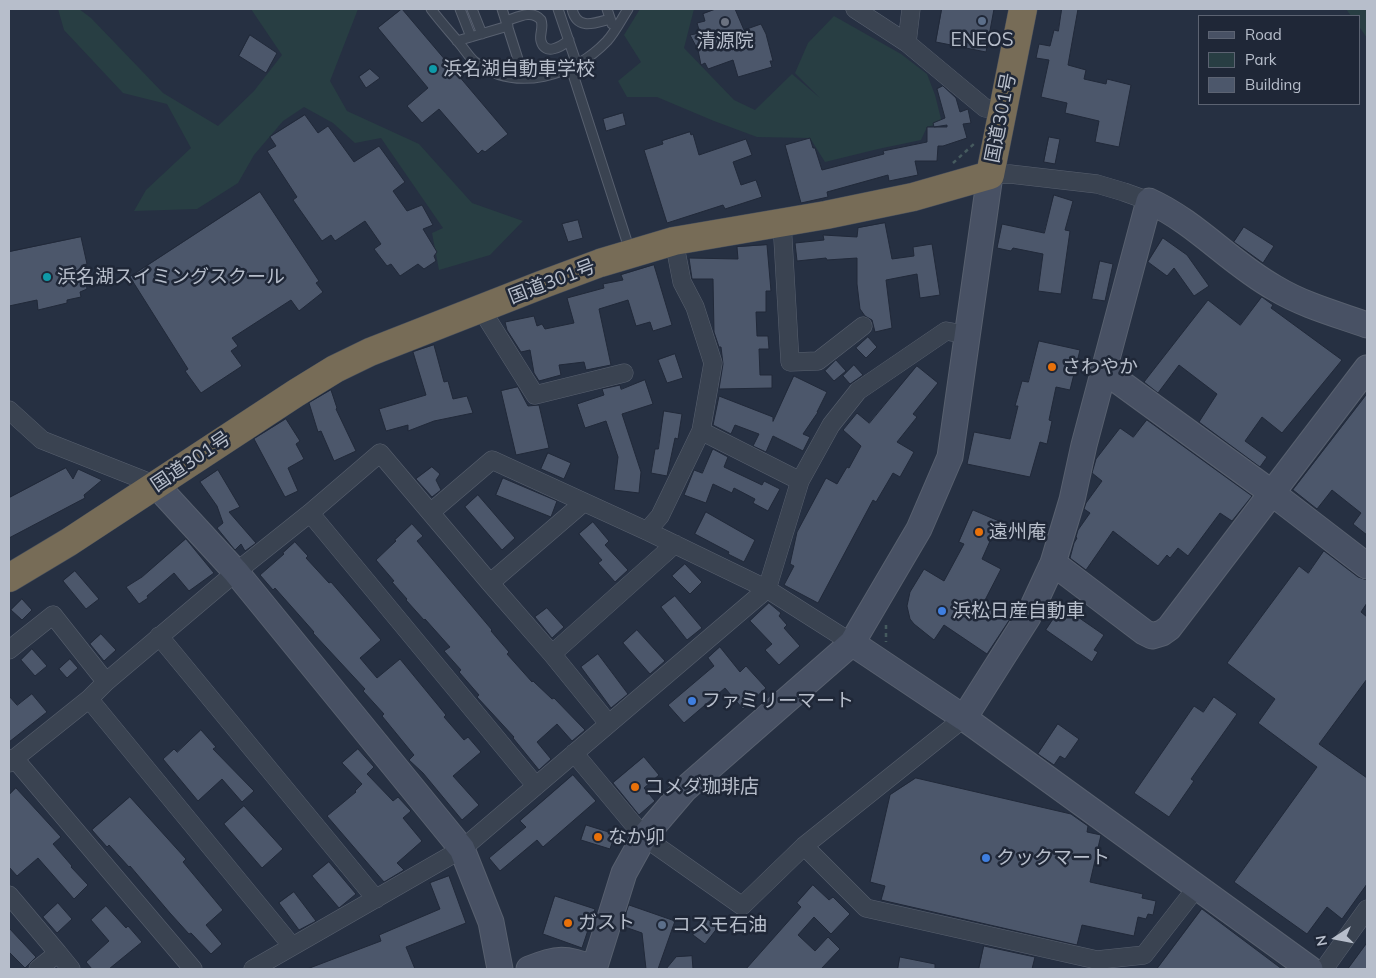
<!DOCTYPE html>
<meta charset="utf-8">
<style>
body{margin:0}
#map{position:relative;width:1376px;height:978px;overflow:hidden;background:#263042;font-family:Mulish,sans-serif}
canvas{display:block}
.frame{position:absolute;inset:0;border:10px solid #b7becb;pointer-events:none}
.legend{position:absolute;left:1198px;top:15px;width:162px;height:90px;box-sizing:border-box;background:#1f2737;border:1px solid #5c6372;margin:0;padding:6px 9px;list-style:none;font-size:15px;color:#b7becb}
.legend li{display:flex;align-items:center;gap:10px;height:25px}
.legend b{width:25px;border:1px solid #5c6372}
.north{position:absolute;left:1311px;top:913px;width:50px;height:50px;-webkit-text-stroke:4px #1f2737;paint-order:stroke;rotate:259deg;font-size:14px;font-weight:700;line-height:20px;text-align:center;color:#b7becb}
.north::after{content:'';display:block;margin:auto;width:18px;height:22px;background:#b7becb;clip-path:polygon(50% 0,100% 100%,50% 72%,0 100%)}
</style>
<div id="map">
<canvas width="1376" height="978"></canvas>
<div class="frame"></div>
<ul class="legend">
<li><b style="height:6px;background:#485164"></b>Road</li>
<li><b style="height:14px;background:#283e43"></b>Park</li>
<li><b style="height:14px;background:#4c576b"></b>Building</li>
</ul>
<div class="north">N</div>
</div>
<script>
const ctx = document.querySelector('canvas').getContext('2d');
ctx.lineJoin = 'round';
function fillPath(path, color) { ctx.fillStyle = color; ctx.fill(path, 'evenodd'); }
function stroke(path, color, width, dash) { ctx.strokeStyle = color; ctx.lineWidth = width; ctx.lineCap = dash ? 'butt' : 'round'; ctx.setLineDash(dash || []); ctx.stroke(path); }
function label(font, color, halo, rows, align = 'center') {
  ctx.font = font + ' Mulish,"Noto Sans JP",sans-serif'; ctx.lineWidth = 5; ctx.setLineDash([]); ctx.textBaseline = 'middle'; ctx.strokeStyle = halo; ctx.fillStyle = color; for (const [text, x, y, turn = 0] of rows) {
    ctx.save(); ctx.translate(x, y); ctx.rotate((+turn || 0) * Math.PI / 180); ctx.textAlign = isNaN(turn) ? turn : align; if (halo) ctx.strokeText(text, 0, 0); ctx.fillText(text, 0, 0); ctx.restore();
  }
}
fillPath(new Path2D(`
 M58,9H79L91,18L163,93L218,126L254,91L282,55L251,9H358L330,81L347,111L419,144L472,203L523,221L490,255L439,270L432,233L443,228L381,138L355,143L333,123L304,107L283,121L254,155L238,183L197,209L134,211L146,190L191,148L167,104L123,93L64,30Z
 M640,9H694L684,48L734,100L755,110L792,74L820,98L795,73L808,43L834,16L901,54L927,74L935,95L942,123L927,127L921,140L878,149L825,162L810,138L757,137L714,121L657,97H627L618,81L641,62L624,35Z
 M1346,9H1367V38L1360,28V16H1351Z`), '#283e43');
const building = new Path2D(`
 M402,9L508,134L485,152L482,150L478,154L439,109L422,123L407,106L428,88L378,28Z
 M716,9H735L744,30L761,24L766,34L773,61H770L772,67L738,77L733,60L708,69L705,63L701,65L698,50L690,35L700,33L697,23L705,21L703,14Z
 M942,9H994L986,52L936,42Z
 M1062,9H1078L1068,65L1086,70L1084,79L1106,84L1107,79L1131,85L1119,147L1095,142L1099,121L1065,113L1067,103L1041,97L1049,60L1036,58L1039,44L1050,46L1054,30L1058,31Z
 M250,35L277,53L266,73L239,56Z
 M370,69L380,78L366,88L359,77Z
 M943,86L956,98L960,112L968,109L971,123L963,124L967,138L943,146H938L937,161H915L918,175L889,181L888,175L827,192L828,197L801,203L785,145L810,138L813,148H815L822,170L884,154L883,151L927,142V127H947V125L934,127L933,123L945,118L937,89Z
 M623,113L626,125L606,131L603,119Z
 M305,115L318,133L328,126L354,162L379,146L405,182L393,191L407,211L422,205L433,225L423,229L437,252L434,256L436,261L424,269L418,264L400,276L391,264L387,266L374,249L381,244L365,221L335,241L331,235L322,241L293,200L297,197L267,151L276,146L270,137Z
 M690,132L691,135L693,134L699,155L746,139L752,155L733,162L741,185L756,180L762,197L725,209L723,205L667,223L644,150L663,144L662,141Z
 M1049,137L1060,139L1055,164L1044,162Z
 M260,192L319,281L316,283L323,292L299,311L291,300L232,338L238,346L231,351L242,366L201,393L185,371L188,369L130,277Z
 M1054,195L1073,201L1065,230L1070,231L1061,294L1038,291L1043,254L1013,248L1011,251L997,248L1002,224L1044,233Z
 M578,220L583,238L568,242L562,224Z
 M885,223L892,259L914,256L913,247L932,244L940,295L920,298L917,274L886,280L892,328L875,332L872,320L865,316L860,309L857,284V258L827,260L826,258L797,261L795,243L824,240L823,235L857,237L858,228Z
 M1244,227L1274,246L1263,263L1234,242Z
 M81,237L87,264L83,265L87,289L80,292L81,297L67,300V303L38,310L37,300L9,306V252Z
 M1163,238L1187,255L1209,286L1194,296L1174,268L1167,276L1148,262Z
 M767,245L771,291H766V312H756L757,336H768L769,349H759L760,375H772V388L719,389L723,364L721,347H719L714,332L713,279H692L689,258L738,259L737,247Z
 M1100,261L1113,264L1105,301L1092,299Z
 M654,265L672,325L653,331L650,322L636,326L628,300L599,309L611,365L586,370L584,362L559,365L561,375L539,381L534,373L530,350L521,352L507,330L505,322L534,316L537,326L542,324L545,329L574,323L567,298L604,288L603,284L623,280L621,275Z
 M1262,297L1273,305L1271,308L1342,360L1282,433L1262,417L1245,441L1267,457L1260,467L1199,422L1217,394L1179,365L1158,393L1144,382L1208,300L1240,325Z
 M868,337L877,347L866,358L856,348Z
 M1039,341L1080,350L1070,390L1056,387L1049,420L1052,421L1047,444L1040,442L1030,477L967,464L974,432L1010,439L1018,406H1015L1022,381L1028,382Z
 M434,345L444,382L448,381L453,399L467,396L473,413L434,421L408,431V425L386,431L379,409L426,395L413,352Z
 M675,354L683,378L667,383L658,360Z
 M836,360L846,371L834,381L825,371Z
 M854,365L863,375L850,384L843,376Z
 M917,366L938,383L913,414L917,417L897,442L914,452L900,477L893,473L876,502L873,500L818,603L784,585L794,566L790,564L797,532L826,478L837,484L847,467L849,468L861,446L843,430L857,413L869,423Z
 M794,376L827,392L817,412H818L803,434L810,437L803,451L773,436L766,452L753,446L759,434L735,425L731,434L713,425L719,396L773,417V421Z
 M645,380L653,404L622,414L641,472L639,493L614,490L618,457L606,421L585,428L577,404L604,395L602,389L620,385L621,389Z
 M518,387L528,406L539,405L549,448L516,455L501,391Z
 M331,390L337,408L336,409L356,451L334,461L321,431L318,432L309,403Z
 M1367,394V535L1353,524L1361,513L1332,490L1317,509L1293,490Z
 M664,411L682,414L678,439L675,438L667,476L651,473L655,449H658Z
 M286,419L300,441L296,444L304,459L288,468L298,491L285,497L254,439Z
 M1147,420L1252,496L1232,521L1220,513L1188,556L1178,548L1170,558L1167,555L1158,566L1113,531L1086,570L1070,558L1074,543L1077,538L1076,537L1078,530L1090,513L1084,509L1086,503L1102,481L1092,473L1096,459L1120,428L1133,437Z
 M713,449L728,457L724,467L762,485L764,481L780,489L768,511L753,503L755,499L734,488L732,493L713,484L706,503L684,495L694,470L702,473Z
 M548,453L571,463L564,479L541,469Z
 M432,467L440,474L436,480L441,490L432,497L416,479Z
 M66,468L73,479L78,469L102,480L84,495L85,498L9,538V498Z
 M218,470L240,507L229,512L256,543L245,551L241,544L235,550L217,528L223,523L217,506L200,482Z
 M503,478L557,501L551,517L496,495Z
 M478,495L515,538L502,550L465,507Z
 M973,510L999,521L982,559L1001,569L983,604L1010,619L987,654L944,625L934,640L914,624L910,619L907,606L910,592L924,569L944,581L964,544L959,542Z
 M706,512L755,540L744,562L728,554L729,552L695,534Z
 M593,522L609,541L605,545L628,570L615,582L598,563L602,560L579,534Z
 M412,524L423,536L417,541L492,630L491,631L509,652L507,654L532,682L533,681L552,699L554,698L585,730L572,741L557,724L537,742L551,759L539,770L513,738L514,737L477,697L479,695L459,672L461,670L444,651L450,647L425,619L424,620L406,600L407,599L392,582L394,581L376,560L396,541L395,540Z
 M186,539L214,573L189,591L174,573L147,596L148,598L139,604L126,587L142,577Z
 M295,542L308,556L306,558L329,583L331,582L381,640L360,658L377,678L400,659L446,715L444,717L464,740L468,737L481,752L453,776L479,805L462,820L423,773L409,760L414,755L382,716L384,714L363,691L365,689L313,633L314,632L275,588L273,590L260,575L284,554L283,553Z
 M1324,551L1358,577L1367,580V603L1361,612L1367,617V679L1319,744L1367,778V884L1342,919L1327,907L1307,934L1234,882L1317,767L1258,723L1275,699L1227,663L1299,566L1308,573Z
 M685,564L702,582L690,594L672,576Z
 M75,571L99,599L86,609L63,581Z
 M675,596L702,628L687,640L661,607Z
 M22,599L32,610L22,620L11,610Z
 M769,603L781,613L779,616L787,625L784,628L800,646L779,665L765,650L772,644L750,621Z
 M1062,606L1104,635L1094,650L1098,652L1092,662L1046,630Z
 M547,608L564,627L552,638L535,617Z
 M637,630L665,661L650,674L623,643Z
 M101,634L116,650L104,661L90,644Z
 M720,647L740,672L746,666L766,688L743,709L725,688L684,723L668,705L714,666L708,658Z
 M32,649L47,666L35,676L21,660Z
 M598,654L628,694L611,708L581,667Z
 M70,659L78,668L67,678L59,669Z
 M32,694L47,712L9,742V696L17,705Z
 M1214,697L1237,714L1191,779L1194,781L1169,817L1134,793L1194,706L1203,712Z
 M1058,724L1079,739L1065,759L1060,756L1054,765L1038,754Z
 M201,730L216,747L213,749L254,791L242,802L222,779L198,801L163,759L174,749L177,752Z
 M358,749L374,767L367,774L393,801L398,797L411,811L403,818L422,841L397,863L404,870L384,882L327,816L356,792L355,791L362,784L342,763Z
 M644,757L659,775L644,788L655,801L639,815L613,783Z
 M573,775L596,801L543,847L537,840L500,871L489,858L526,827L520,821Z
 M916,778L1071,814L1088,826L1087,832L1101,835L1090,882L1143,894L1142,898L1156,901L1153,915L1148,914L1146,919L1138,917L1134,936L1082,925L1077,945L881,900L885,886L870,882L890,795Z
 M16,788L61,837L53,844L72,866L71,867L88,885L74,899L38,858L17,876L9,867V795Z
 M130,797L186,859L183,862L223,910L206,925L222,944L211,954L191,933L189,934L170,913L130,866L129,867L109,845L107,847L92,830Z
 M244,806L283,849L262,868L224,824Z
 M586,825L615,834L610,849L581,840Z
 M329,862L356,894L339,908L312,876Z
 M449,876L466,923L406,947L415,969H307L381,941L379,935L440,909L430,883Z
 M813,885L829,900L833,897L850,914L831,934L814,917L798,935L815,951L828,937L840,949L821,969H746L801,907L797,903Z
 M294,892L316,921L299,930L279,903Z
 M555,896L595,909L582,948L543,934Z
 M58,903L72,919L57,933L43,917Z
 M629,905L675,921L658,969H646L642,933L622,926Z
 M106,906L126,928L128,926L142,942L109,969H92L86,962L109,941L91,920Z
 M1202,909L1282,969H1157Z
 M706,918L718,927L705,944L693,935Z
 M9,928L36,957L25,968L9,952Z
 M1367,943V969H1348Z
 M984,946L1035,957L1032,969H979Z
 M692,956L693,969H666L676,957Z
 M900,957L935,964V969H898Z`);
fillPath(building, '#4c576b');
stroke(building, '#212939', 1);
const lane = new Path2D(`
 M431,9C440,21 450,32 460,44C465,50 469,57 475,62C516,93 574,76 607,41C615,32 621,20 628,9
 M460,9L471,37
 M472,9L482,34
 M502,9L524,78
 M558,9L577,65
 M572,9C577,31 595,23 610,19
 M607,9L612,24
 M506,21C518,17 532,9 541,20C544,28 539,34 541,41C545,56 561,47 569,40
 M457,41L508,26
 M571,68L630,251`);
const street = new Path2D(`
 M855,9L907,43L985,108L1003,111
 M907,43L911,9
 M990,175L1010,174L1097,184L1124,192L1149,201
 M782,222L790,362L818,361L863,326
 M481,309L535,395L624,373
 M9,410L42,440L156,485
 M701,431L800,481
 M431,512L492,460L647,531L767,589L852,643
 M310,513L536,786
 M647,531L660,516L701,431L713,363L695,307L682,282L674,241
 M490,583L583,503
 M159,636L376,899
 M9,650L53,615L106,682
 M552,654L675,544
 M89,699L292,946
 M574,753L644,837L742,906L804,846L964,718
 M14,758L193,969
 M9,763L89,699L106,682L236,572L310,513L380,453L490,583L552,654L608,723
 M804,846L866,908L1097,960L1144,955L1197,887
 M9,895L58,953L38,969
 M58,953L71,969
 M253,969L462,849L767,589L800,481L831,425L858,391L946,331L968,335
 M1324,969L1367,909`);
const secondary = new Path2D(`
 M1103,370L1272,493L1367,566
 M156,485L236,572L462,849L491,922L500,969
 M1053,563L1144,632L1152,636L1162,633L1169,628L1367,368
 M852,643L964,718L1310,969
 M964,718L1028,617L1053,563L1072,500L1084,445L1149,201C1196,222 1230,263 1275,288C1303,305 1336,314 1367,325
 M529,969C560,957 563,958 594,968
 M594,969L624,873L644,837L685,789L852,643L919,529L950,457L990,175`);
const highway = new Path2D(`
 M9,578L69,542L296,393L335,369L370,352L541,285L600,263L674,241L826,215L913,197L990,175L1023,9`);
stroke(lane, '#58606f', 11);
stroke(street, '#58606f', 19);
stroke(secondary, '#58606f', 27);
stroke(highway, '#454d5c', 29);
stroke(new Path2D(`
 M953,163L975,143
 M886,625V642`), '#465b5f', 2.5, [4, 4]);
stroke(lane, '#3a4351', 9);
stroke(street, '#3a4351', 18);
stroke(secondary, '#485164', 25);
stroke(highway, '#776c57', 28);
for (const [x, y, r, color] of [
 [982,21,5,"#5c6f8a"],
 [725,22,5,"#6b7280"],
 [433,69,5,"#0f9aa8"],
 [47,277,5,"#0f9aa8"],
 [1052,367,5,"#e8710a"],
 [979,532,5,"#e8710a"],
 [942,611,5,"#3f7fe0"],
 [692,701,5,"#3f7fe0"],
 [635,787,5,"#e8710a"],
 [598,837,5,"#e8710a"],
 [986,858,5,"#3f7fe0"],
 [568,923,5,"#e8710a"],
 [662,925,5,"#5c6f8a"]
]) { const dot = new Path2D(); dot.arc(x, y, r, 0, 2 * Math.PI); ctx.fillStyle = color; ctx.fill(dot); stroke(dot, '#1f2737', 2); }
label('19px', '#b7becb', '#1f2737', [
 ["ENEOS",982,40,"center"],
 ["清源院",725,41,"center"],
 ["浜名湖自動車学校",443,69],
 ["浜名湖スイミングスクール",57,277],
 ["さわやか",1062,367],
 ["遠州庵",989,532],
 ["浜松日産自動車",952,611],
 ["ファミリーマート",702,701],
 ["コメダ珈琲店",645,787],
 ["なか卯",608,837],
 ["クックマート",996,858],
 ["ガスト",578,923],
 ["コスモ石油",672,925]
], 'left');
label('19px', '#b7becb', '#1f2737', [
 ["国道301号",1001,118,-79],
 ["国道301号",552,282,-21],
 ["国道301号",191,462,-34]
]);
</script>
